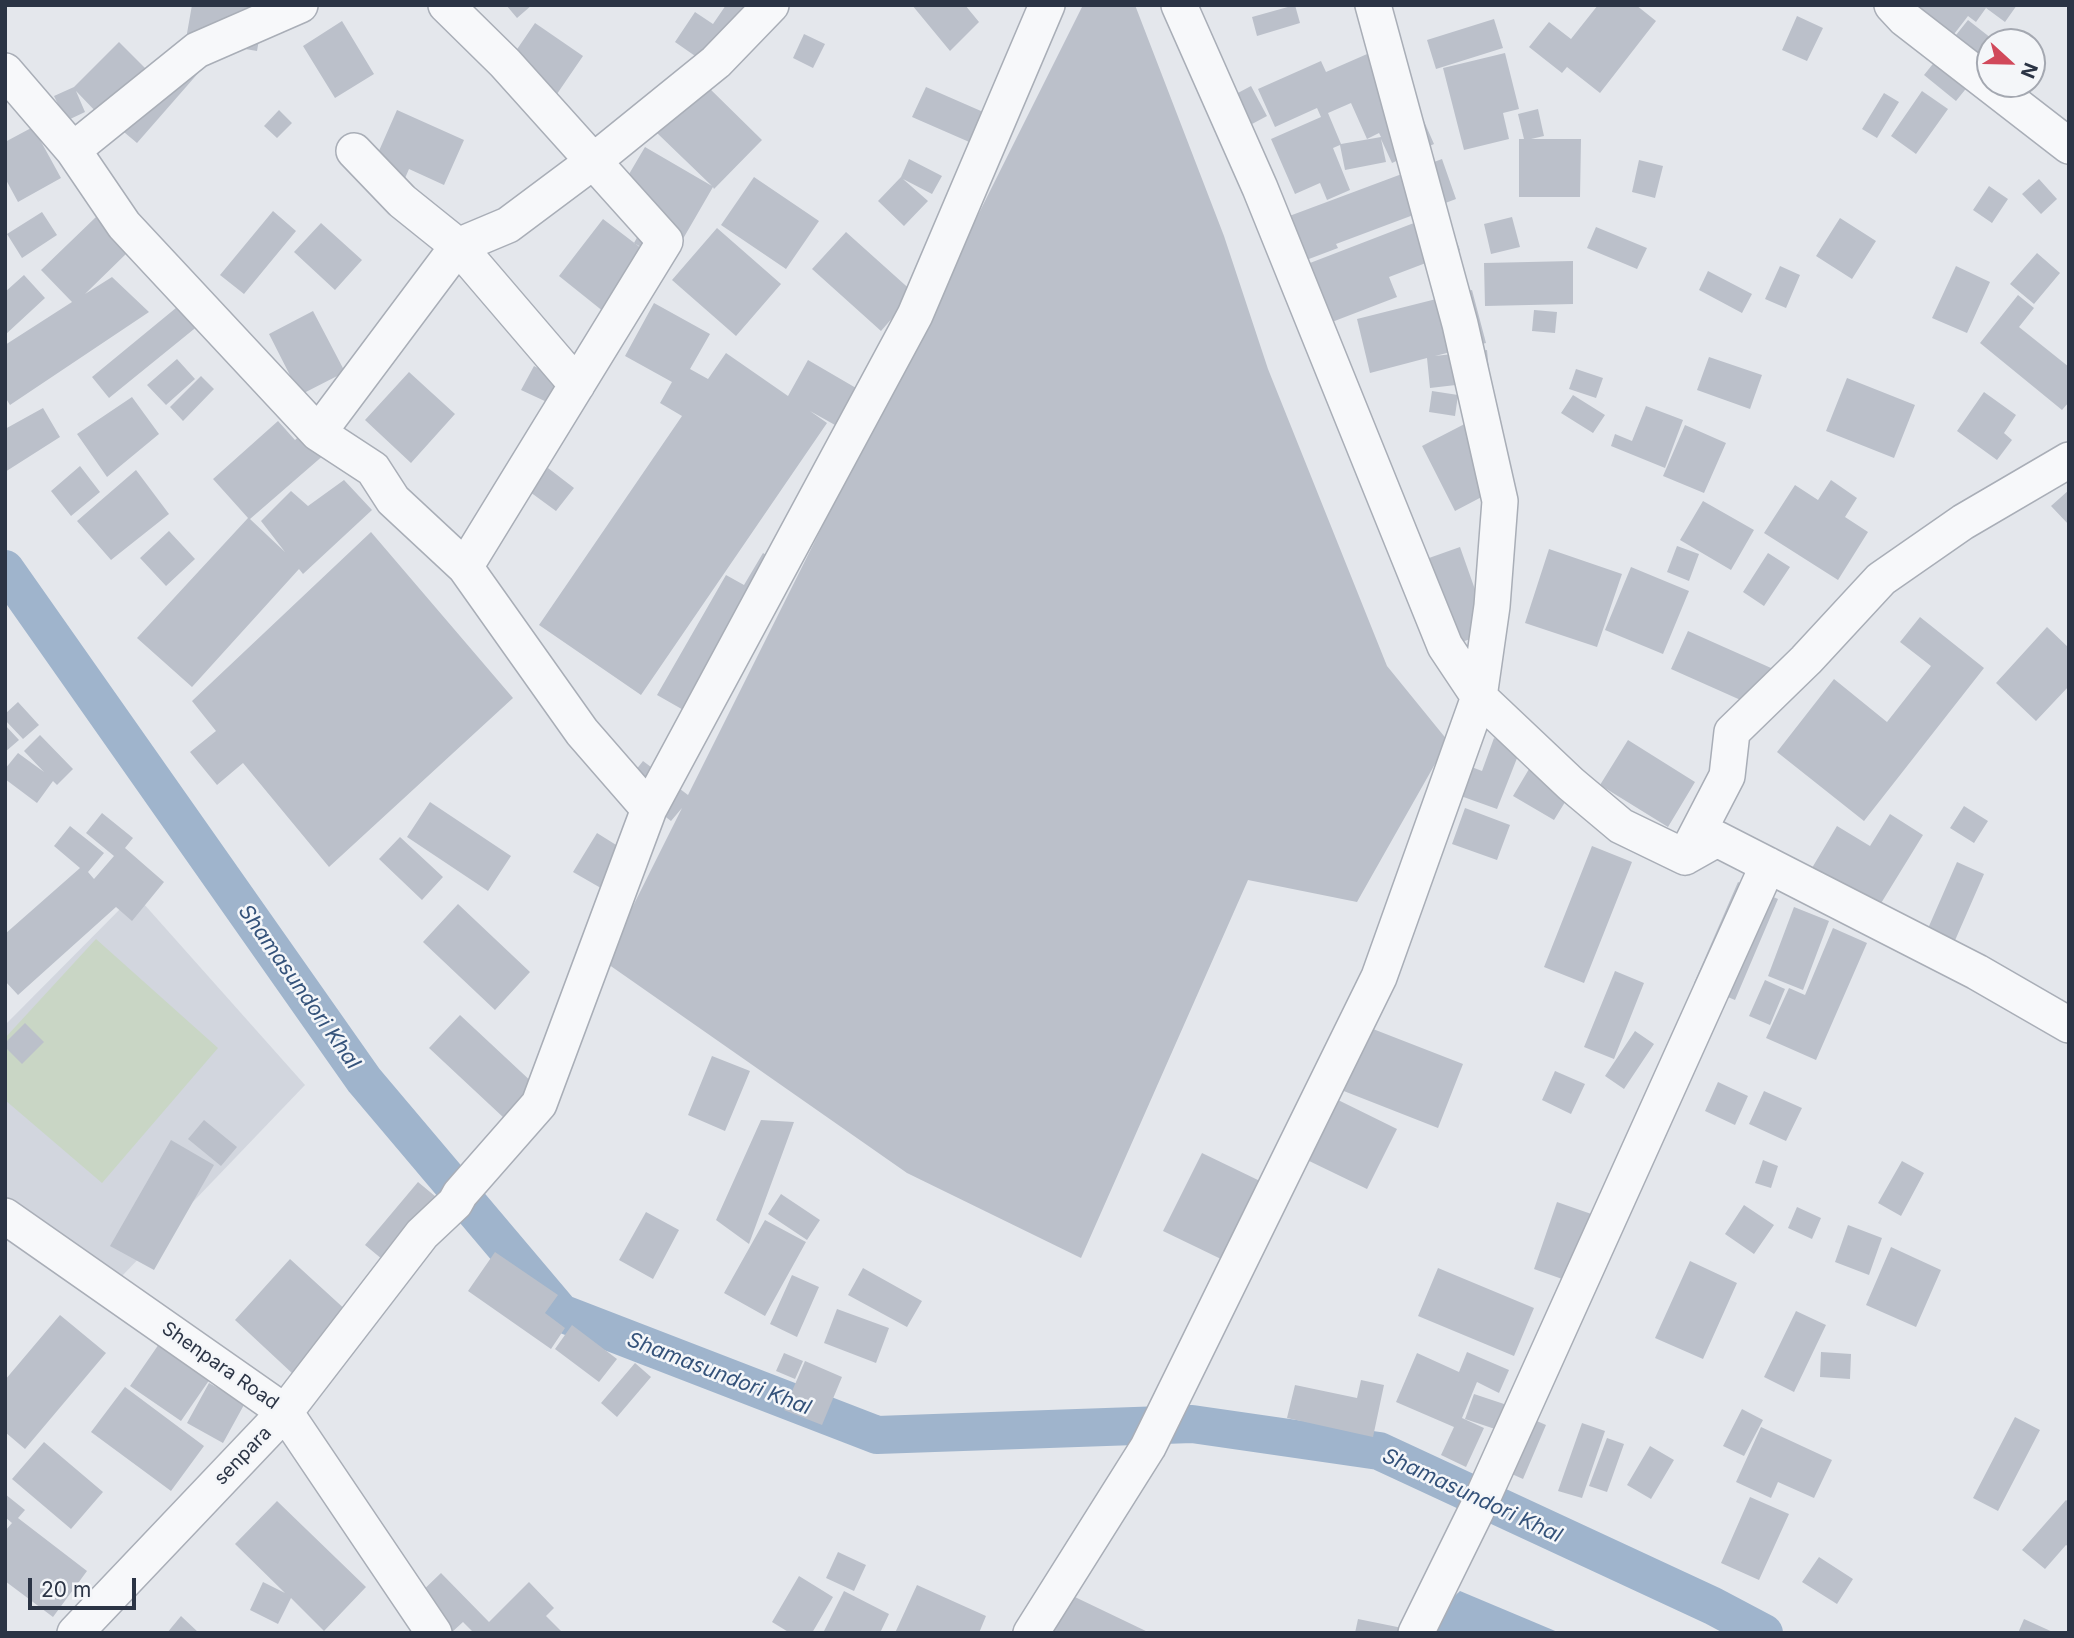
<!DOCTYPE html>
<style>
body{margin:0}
#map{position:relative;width:2074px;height:1638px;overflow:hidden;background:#e4e7ec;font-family:Inter,sans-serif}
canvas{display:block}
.frame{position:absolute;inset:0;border:7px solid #2b3445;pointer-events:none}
.north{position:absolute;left:1976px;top:28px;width:70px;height:70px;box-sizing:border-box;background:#f4f6f9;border:2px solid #a4a8b1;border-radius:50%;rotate:112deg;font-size:19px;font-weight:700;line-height:28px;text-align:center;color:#2b3445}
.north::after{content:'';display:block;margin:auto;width:24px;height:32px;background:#d1495b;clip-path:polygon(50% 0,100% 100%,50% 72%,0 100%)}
.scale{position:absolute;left:28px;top:1578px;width:108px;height:32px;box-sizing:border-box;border:4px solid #2b3445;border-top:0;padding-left:9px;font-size:21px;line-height:24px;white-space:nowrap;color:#2b3445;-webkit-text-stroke:5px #f4f6f9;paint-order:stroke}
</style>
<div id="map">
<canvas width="2074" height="1638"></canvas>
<div class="frame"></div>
<div class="north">N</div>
<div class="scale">20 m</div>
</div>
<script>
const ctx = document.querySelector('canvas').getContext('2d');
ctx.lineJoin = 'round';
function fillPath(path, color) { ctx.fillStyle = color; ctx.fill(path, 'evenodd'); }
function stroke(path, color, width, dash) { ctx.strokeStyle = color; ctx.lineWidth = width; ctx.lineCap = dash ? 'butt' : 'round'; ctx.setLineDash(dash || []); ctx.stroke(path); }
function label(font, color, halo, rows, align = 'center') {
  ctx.font = font + ' Inter,sans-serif'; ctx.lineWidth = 5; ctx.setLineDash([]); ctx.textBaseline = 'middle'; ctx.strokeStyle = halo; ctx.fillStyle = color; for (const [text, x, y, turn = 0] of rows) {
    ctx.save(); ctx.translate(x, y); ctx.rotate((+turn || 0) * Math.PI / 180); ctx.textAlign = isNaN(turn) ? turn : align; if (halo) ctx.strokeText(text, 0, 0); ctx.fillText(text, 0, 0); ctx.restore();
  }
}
fillPath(new Path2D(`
 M135,894L305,1085L99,1300L5,1223V1025Z`), '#d2d6de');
fillPath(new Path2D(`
 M96,939L218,1048L102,1183L5,1100V1038Z`), '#c9d6c5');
fillPath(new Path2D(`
 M1460,1591L1560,1633H1435L1447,1603Z`), '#9fb4cc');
stroke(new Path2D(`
 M5,569L364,1080L561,1313L877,1435L1192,1424L1379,1451L1713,1606L1764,1633`), '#9fb4cc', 38);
fillPath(new Path2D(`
 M192,5H265L257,51L186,39Z
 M506,5H532L517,18Z
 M726,5H755L711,67L675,42L695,12L713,24Z
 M912,5H965L979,22L950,51Z
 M1083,5H1135L1224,236L1268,369L1387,666L1448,741L1357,902L1248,880L1081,1258L907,1173L605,962L682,808L671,821L624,785L643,761L688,795Z
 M1295,5L1300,23L1257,36L1252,17Z
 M1598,5H1636L1656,21L1600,93L1567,67L1562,73L1529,47L1549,22L1571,39Z
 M1899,5H2017L2005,22L1986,8L1976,22L1968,16L1948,42Z
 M1797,16L1823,28L1807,61L1782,50Z
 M1494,19L1503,48L1436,69L1427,40Z
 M1968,20L1996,42H1990V59L1956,101L1924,75Z
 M342,21L374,74L335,98L303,46Z
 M535,23L583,56L546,110L498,77Z
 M804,34L825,44L813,68L793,58Z
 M119,42L146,69L100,116L76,91L85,112L66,121L54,96L74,87Z
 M1390,44L1434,144L1392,163L1381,139L1386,162L1345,170L1340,145L1333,148L1350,190L1327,200L1320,183L1295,194L1271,139L1321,117L1317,108L1275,127L1258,89L1321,61L1326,72ZM1351,103L1367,139L1379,133L1381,137L1341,144L1328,113Z
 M175,49L200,71L137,143L112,122Z
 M1505,53L1519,109L1503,113L1509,139L1464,150L1443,68Z
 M705,84L762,140L714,189L713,187L669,263L634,243L655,205L622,186L645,147L712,186L657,133Z
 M1251,86L1267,116L1237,132L1221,102Z
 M926,87L997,118L983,148L912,117Z
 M1922,91L1948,109L1916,154L1891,136Z
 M1884,93L1899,102L1877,138L1862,129Z
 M1538,109L1544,136L1531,139H1581L1580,197H1519V139H1524L1518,114Z
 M279,110L292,123L277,138L264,126Z
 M397,110L464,140L444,185L409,169L399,192L367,178Z
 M33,127L61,178L18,202L5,178V142Z
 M909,159L942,176L932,194L903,179L928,201L904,226L878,201L901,177Z
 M1442,159L1456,199L1336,244L1338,248L1301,262L1284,218Z
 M1639,160L1663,166L1655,198L1632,192Z
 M754,177L819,221L786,269L721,225Z
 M2039,179L2057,199L2041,214L2022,194Z
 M1989,186L2008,199L1992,223L1973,210Z
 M273,211L296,231L244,294L220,275Z
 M1445,211L1460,250L1389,277L1397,297L1332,322L1310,263Z
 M42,212L57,235L22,258L7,234Z
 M96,217L129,251L85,294L112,277L149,312L10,405L5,397V345L72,302L41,270Z
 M1512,217L1520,247L1491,254L1484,224Z
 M1840,218L1876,241L1852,279L1816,256Z
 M603,219L654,258L609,316L559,276Z
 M321,223L362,260L335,290L294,252Z
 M1596,227L1647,248L1637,269L1587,248Z
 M717,228L781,284L736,336L672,280Z
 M846,232L914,293L881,331L812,269Z
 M2037,253L2060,273L2034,304L2010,284Z
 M1573,261V304L1485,306L1484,263Z
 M1780,266L1800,275L1786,308L1765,299Z
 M1956,266L1990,282L1967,333L1932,318Z
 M1708,271L1752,294L1742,313L1699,290Z
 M24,275L45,298L5,335V292Z
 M1472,290L1486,343L1435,356L1487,350L1490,381L1430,388L1427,358L1370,373L1357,319Z
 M2018,295L2034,308L2019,327L2069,367V402L2062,410L1980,343Z
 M182,303L199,325L109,398L92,377Z
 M654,303L710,334L690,369L708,379L726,353L788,396L808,360L856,388L835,425L810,411L827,423L641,695L539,625L682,416L660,403L672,382L625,356Z
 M1534,310L1557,312L1555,333L1532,331Z
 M313,311L345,372L300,395L269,334Z
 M1709,357L1762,375L1750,409L1697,390Z
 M177,359L195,379L166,405L147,385Z
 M534,366L560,379L549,403L521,390Z
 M1576,369L1603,378L1596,398L1569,389Z
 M409,372L455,414L411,463L365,420Z
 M201,376L214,389L183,421L170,407Z
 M1847,378L1915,405L1894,458L1826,431Z
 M1432,391L1458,395L1455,416L1429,412Z
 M1984,392L2016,415L2004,433L2012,440L1997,460L1957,431Z
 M1573,395L1605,415L1593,433L1561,413Z
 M132,397L159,434L107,477L77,434Z
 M1646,406L1683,420L1665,468L1611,446L1615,434L1632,441Z
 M43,408L60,437L5,472V429Z
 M1480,416L1514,480L1455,511L1422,446Z
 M319,418L340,441L250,519L285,552L261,521L291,491L308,506L344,480L372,510L303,574L299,569L192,687L137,638L248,518L213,479L278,421L295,440Z
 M1685,425L1726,443L1704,493L1663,476Z
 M80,466L100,492L71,516L51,491Z
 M548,468L574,488L556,511L530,492Z
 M136,470L169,514L111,560L77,521Z
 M1831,480L1857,498L1845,517L1868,532L1838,580L1764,533L1795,485L1818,500Z
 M2069,490V525L2051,506Z
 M1703,501L1754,530L1731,570L1680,540Z
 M169,531L195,559L166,586L140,558Z
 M371,532L513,698L329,867L243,763L217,785L190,752L216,731L192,701Z
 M1677,546L1699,554L1689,581L1667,572Z
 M1460,547L1490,632L1459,643L1429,558Z
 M1549,549L1622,574L1597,647L1525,623Z
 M763,553L795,572L708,724L657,695L726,575L744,585Z
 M1768,553L1790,567L1764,606L1743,592Z
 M1631,567L1689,591L1663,654L1605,630Z
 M1920,617L1984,668L1864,821L1777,752L1834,679L1887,722L1931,666L1900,642Z
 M2047,627L2069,648V686L2036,721L1996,683Z
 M1688,631L1780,672L1763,710L1671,669Z
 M18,702L39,725L23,739L5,720V714Z
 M5,725L19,740L5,752Z
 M40,735L73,769L57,785L53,781L37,803L5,779V769L18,753L44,772L24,751Z
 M1494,738L1521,748L1497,809L1458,795L1469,766L1482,771Z
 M1628,740L1695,782L1668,827L1600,785Z
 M1529,769L1570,794L1554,820L1513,796Z
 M430,802L511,856L488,891L407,837Z
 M1964,806L1988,821L1974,843L1950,828Z
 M1465,808L1510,825L1497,860L1452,844Z
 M102,813L133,838L125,848L164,882L132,921L116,907L18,995L5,981V934L80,868L54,846L70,826L104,853L88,872L94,879L114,856L86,833Z
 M1890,814L1923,835L1875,913L1809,873L1837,826L1870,846Z
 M597,833L629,853L606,891L573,872Z
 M400,837L443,877L422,900L379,859Z
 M1592,846L1632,862L1584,983L1544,967Z
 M1957,862L1984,874L1953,945L1926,933Z
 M1738,882L1778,899L1735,1000L1694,983Z
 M458,904L530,972L495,1010L423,942Z
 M1794,907L1829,921L1803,990L1768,976Z
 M1833,928L1867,943L1816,1060L1766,1038L1789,988L1805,995Z
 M1615,971L1644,983L1614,1059L1584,1047Z
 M1765,980L1785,989L1770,1025L1749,1016Z
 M460,1015L535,1085L504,1118L429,1048Z
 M1355,1022L1463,1064L1438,1128L1331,1086Z
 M25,1023L44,1042L22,1064L5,1047V1043Z
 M1635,1031L1654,1044L1624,1089L1605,1076Z
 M712,1056L750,1071L725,1131L688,1115Z
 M1555,1071L1585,1084L1571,1114L1542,1100Z
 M1718,1082L1748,1096L1735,1125L1705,1111Z
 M1764,1091L1802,1108L1786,1141L1749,1124Z
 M1332,1097L1397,1129L1367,1189L1303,1158Z
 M204,1120L237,1147L221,1166L188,1139Z
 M761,1120L794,1122L749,1244L716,1220Z
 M171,1140L214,1165L154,1270L110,1246Z
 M1202,1153L1260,1181L1221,1259L1163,1231Z
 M1763,1160L1778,1166L1771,1188L1755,1183Z
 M1902,1161L1924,1173L1901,1216L1878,1203Z
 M418,1182L447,1206L394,1269L365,1245Z
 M781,1194L820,1220L807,1240L768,1214Z
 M1557,1202L1620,1224L1596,1291L1534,1269Z
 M1744,1205L1774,1225L1754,1254L1725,1234Z
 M1797,1207L1821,1218L1812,1239L1788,1228Z
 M646,1212L679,1230L653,1279L619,1260Z
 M765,1220L806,1242L765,1316L724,1293Z
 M1848,1225L1882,1238L1869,1275L1835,1262Z
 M1891,1247L1941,1270L1916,1327L1866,1305Z
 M495,1252L558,1295L545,1313L565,1328L551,1349L468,1291Z
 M290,1259L348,1312L293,1374L235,1320Z
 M1690,1261L1737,1283L1703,1359L1655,1338Z
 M863,1268L922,1301L907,1327L848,1295Z
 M1438,1268L1534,1308L1514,1356L1418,1316Z
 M792,1275L819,1287L797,1337L770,1324Z
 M837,1309L889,1328L876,1363L824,1343Z
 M1796,1311L1826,1325L1794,1392L1764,1377Z
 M60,1315L106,1353L25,1449L5,1432V1380Z
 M572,1325L617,1359L599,1382L555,1349Z
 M159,1344L210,1379L181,1421L130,1386Z
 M1467,1352L1509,1370L1499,1393L1477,1382L1462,1418L1484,1428L1466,1467L1441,1455L1454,1427L1396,1402L1417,1353L1459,1372Z
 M1821,1352L1851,1354L1850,1379L1820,1377Z
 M784,1353L803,1361L795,1379L776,1371Z
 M805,1361L842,1377L822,1425L784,1410Z
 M635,1363L651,1377L617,1417L601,1403Z
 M1361,1380L1384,1385L1373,1437L1287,1418L1295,1385L1357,1398Z
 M209,1383L245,1403L223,1443L187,1423Z
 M125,1387L204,1446L171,1491L91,1432Z
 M1474,1394L1507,1405L1498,1430L1465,1419Z
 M1742,1409L1763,1420L1744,1456L1723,1446Z
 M1516,1412L1546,1425L1523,1479L1494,1466Z
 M2015,1417L2040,1430L1998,1511L1973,1498Z
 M1582,1423L1605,1431L1582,1498L1558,1491Z
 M1761,1427L1832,1460L1814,1498L1778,1482L1771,1498L1736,1482Z
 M1607,1438L1624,1444L1607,1492L1589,1486Z
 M44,1442L103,1492L71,1529L12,1479Z
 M1650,1446L1674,1460L1651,1499L1627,1485Z
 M5,1494L25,1510L18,1518L87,1571L53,1617L5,1581V1531L12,1523L5,1517Z
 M1750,1497L1789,1514L1759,1580L1721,1563Z
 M2066,1500L2069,1502V1547L2066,1545L2045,1569L2022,1550Z
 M277,1501L366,1587L324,1631L291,1598L278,1624L250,1610L263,1582L285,1593L235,1544Z
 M838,1552L866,1565L854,1591L826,1578Z
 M1819,1557L1853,1579L1837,1604L1802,1582Z
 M441,1573L489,1622L529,1582L554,1608L546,1616L563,1633H474L463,1622L451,1633L415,1598Z
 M799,1576L833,1597L812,1633H790L772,1622Z
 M917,1585L986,1616L979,1633H895Z
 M1052,1586L1150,1633H1030Z
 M844,1591L889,1614L880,1633H823Z
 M181,1616L199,1633H167Z
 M1358,1619L1422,1632V1633H1355Z
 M2024,1619L2055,1633H2018Z`), '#bbc0ca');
const minor = new Path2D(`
 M446,5L505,63L665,241L465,567
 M1179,5L1260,188L1445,646L1479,697L1571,784L1621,826L1685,857L1717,839L1977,972L2069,1025
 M1892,5L1905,19L2069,146
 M5,71L73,150L124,225L318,433L373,469L393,500L465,567L582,732L649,809
 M73,150L197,50L300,5
 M354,151L402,201L458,246L577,385
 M318,433L458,246L508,225L595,160L716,62L771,5
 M1685,857L1727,776L1732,732L1806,660L1881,579L1963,522L2069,460
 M5,1216L285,1412L434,1633
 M75,1633L285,1412L422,1234L455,1203L460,1194L539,1104L649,809L915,315L1047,5
 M1031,1633L1148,1447L1379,977L1479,697L1492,606L1500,501L1460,324L1373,5
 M1416,1633L1482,1499L1768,865`);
stroke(minor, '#a9aeb7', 38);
stroke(minor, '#f7f8fa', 35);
label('19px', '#2b3445', '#f4f6f9', [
 ["Shenpara Road",220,1366,35],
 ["senpara",243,1456,-46]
]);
label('italic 21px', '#34527a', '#f4f6f9', [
 ["Shamasundori Khal",299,987,55],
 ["Shamasundori Khal",719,1374,21],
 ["Shamasundori Khal",1472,1496,25]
]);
</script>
